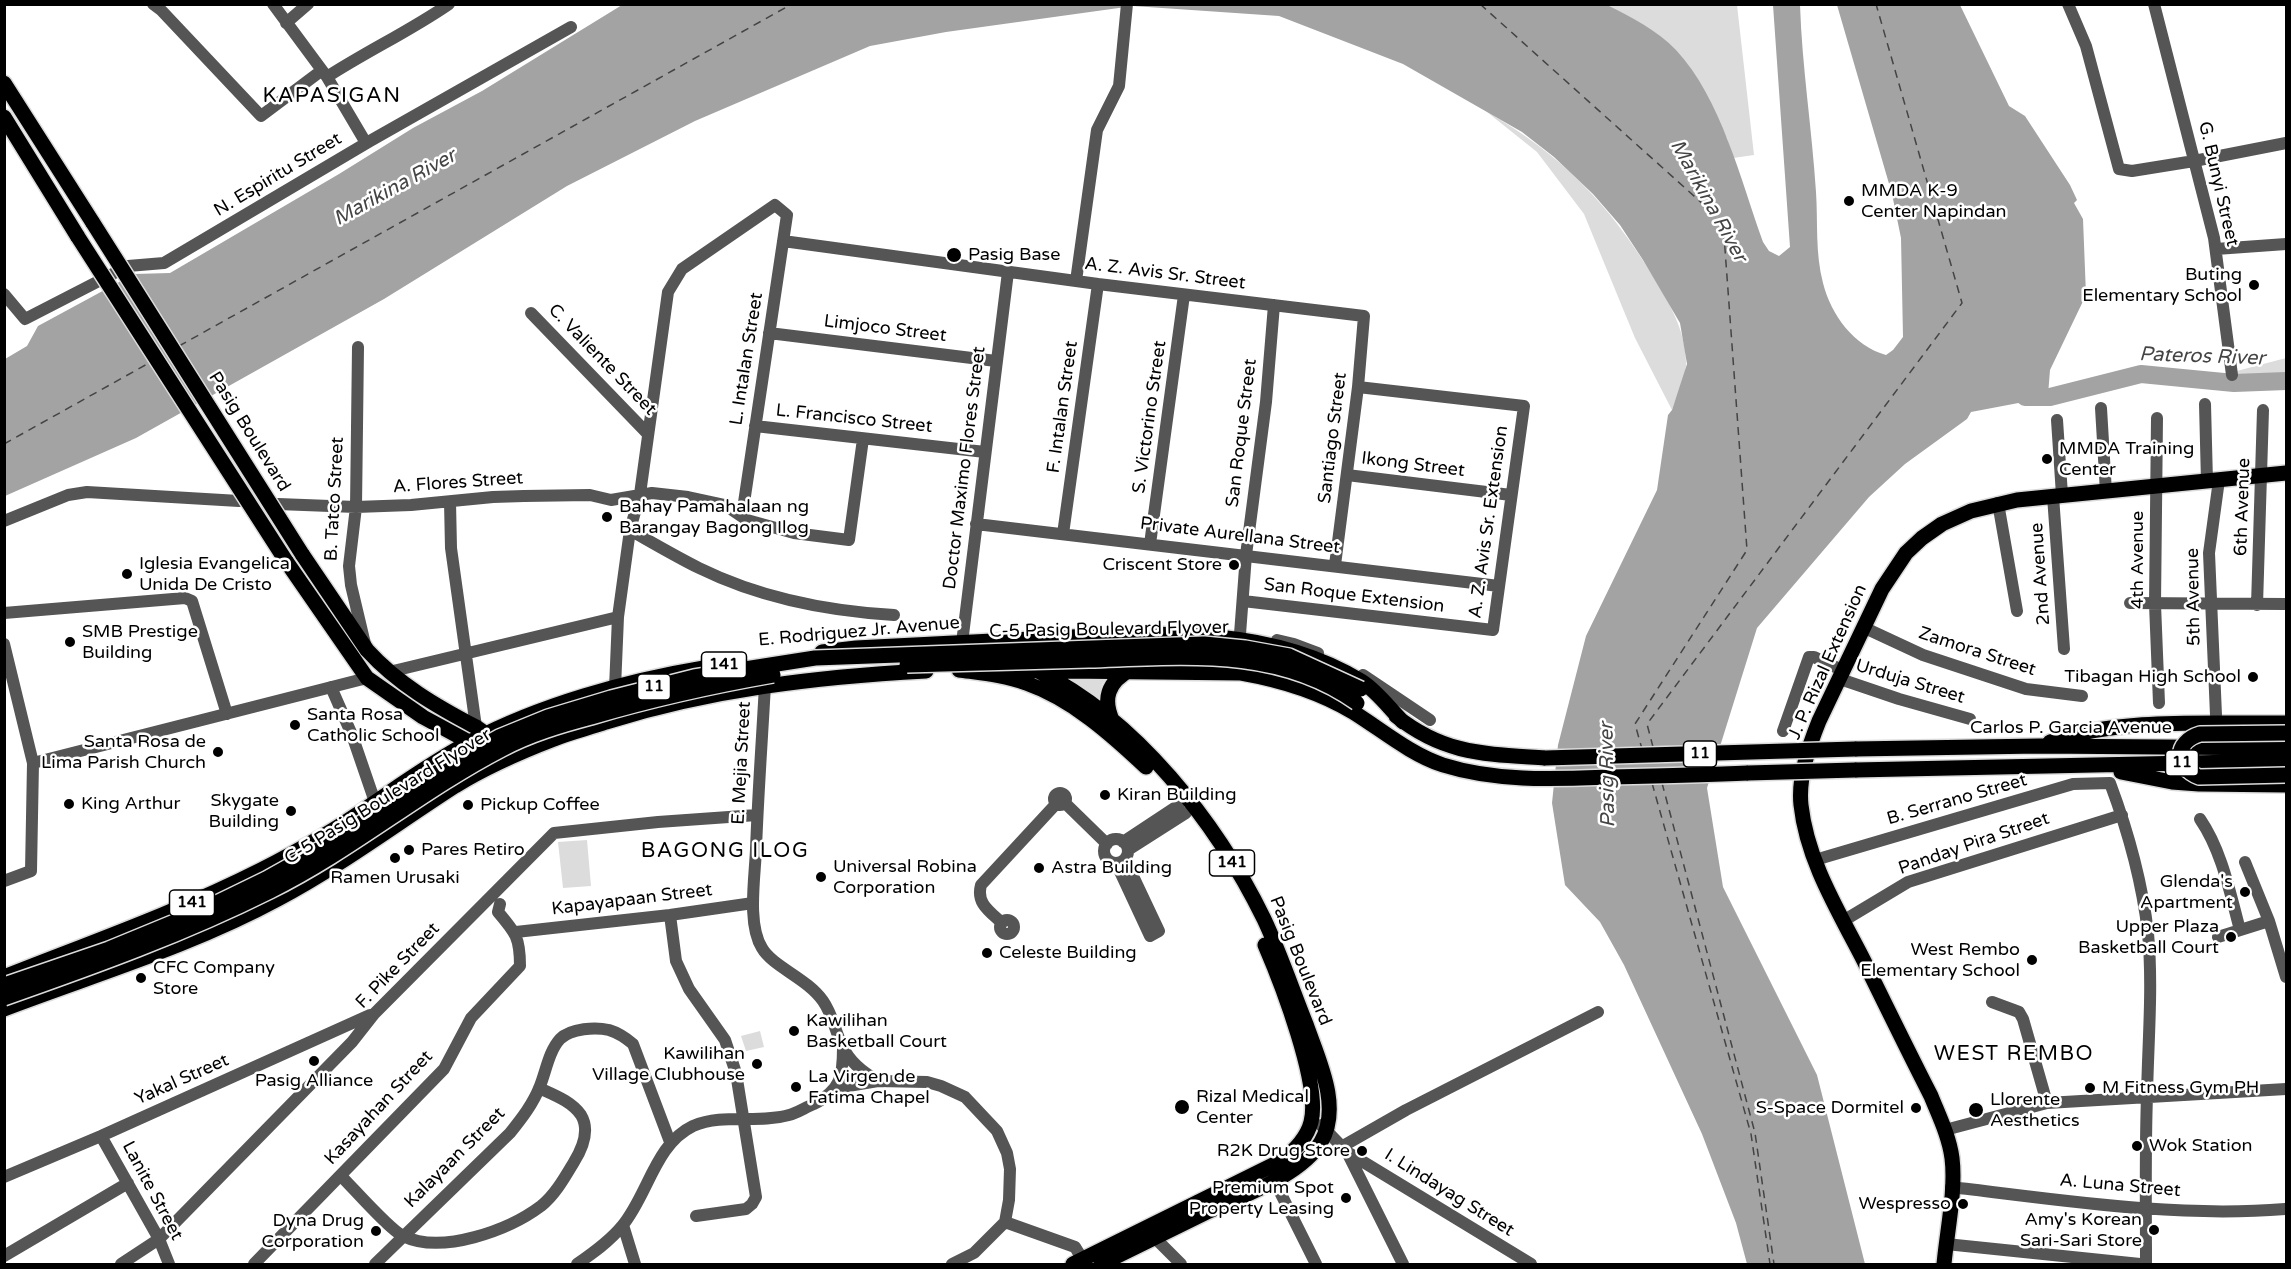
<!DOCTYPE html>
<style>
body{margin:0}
#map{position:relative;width:2291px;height:1269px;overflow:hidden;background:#fff;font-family:"Varela Round",sans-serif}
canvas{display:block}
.frame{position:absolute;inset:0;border:6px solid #000;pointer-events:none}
</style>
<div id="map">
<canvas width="2291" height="1269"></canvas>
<div class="frame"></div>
</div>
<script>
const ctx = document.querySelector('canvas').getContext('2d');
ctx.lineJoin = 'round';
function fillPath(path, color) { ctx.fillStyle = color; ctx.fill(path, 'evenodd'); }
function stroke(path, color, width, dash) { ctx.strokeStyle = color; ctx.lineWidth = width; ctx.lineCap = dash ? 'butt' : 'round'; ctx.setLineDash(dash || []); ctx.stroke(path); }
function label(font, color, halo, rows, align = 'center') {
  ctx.font = font + ' "Varela Round",sans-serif'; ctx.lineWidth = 5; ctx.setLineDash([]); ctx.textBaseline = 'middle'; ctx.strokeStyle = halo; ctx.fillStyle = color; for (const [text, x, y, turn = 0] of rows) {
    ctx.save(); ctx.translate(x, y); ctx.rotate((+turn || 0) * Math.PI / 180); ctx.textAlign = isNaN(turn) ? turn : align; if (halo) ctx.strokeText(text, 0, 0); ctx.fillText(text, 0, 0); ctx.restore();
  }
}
fillPath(new Path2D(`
 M1607,5H1737L1754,155L1733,158L1727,138Z
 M1487,112C1561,154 1610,205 1654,278C1670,304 1685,330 1686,362C1687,374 1676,397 1672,410L1635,338L1584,214L1537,152Z
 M2286,358V373L2234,377L2233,372Z
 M1107,677L1102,685L1099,702L1060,678Z
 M587,840L591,886L563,888L558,842Z
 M760,1031L764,1047L746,1051L741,1036Z`), '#dcdcdc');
fillPath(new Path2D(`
 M622,5H1607C1631,17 1657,30 1676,50C1721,98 1741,181 1763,242L1769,251L1779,256L1790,247L1773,5H1800C1802,67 1812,129 1816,192C1818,222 1815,253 1823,283C1831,315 1854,346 1886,355L1893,350L1903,337L1901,238L1892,194L1837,5H1960L2009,106L2025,116L2070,185L2077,200L2074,203L2083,219L2086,295L2050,370L2048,395L2050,397L1971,412L1967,419L1905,464L1869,497L1757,628L1707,788L1723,887L1817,1075L1865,1264H1747L1736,1223L1702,1134L1624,965L1600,922L1565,885L1552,803L1558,745L1586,636L1657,490L1668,415L1672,410L1687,364L1680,323L1643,260L1620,225L1593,194L1554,157L1522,132L1403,64L1279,16L1133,6L946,32L870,46L695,121L567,186L384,299L136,438L5,496V359L27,346L38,326L134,274L170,273L339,174L413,128L482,91Z`), '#a3a3a3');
stroke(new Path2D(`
 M2025,397H2050L2141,374L2234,383L2286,381`), '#a3a3a3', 18);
stroke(new Path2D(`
 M1480,4L1723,222L1747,550L1635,724L1642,749
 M179,346L792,4
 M4,444L149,363
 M1653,747L1647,724L1962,303L1876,4
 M1652,783L1751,1134L1770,1264
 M1662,783L1755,1133L1774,1264`), '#444', 1.5, [8, 6]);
const major = new Path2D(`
 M4,83L93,223
 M4,117L78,237
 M302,554L367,650C398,684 436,706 476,727L486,734L490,740
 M286,561L367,678L423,717L469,742L474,749
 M822,652L856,648C921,645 986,641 1051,638C1155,633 1267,624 1361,681C1376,690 1390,709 1403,722
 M959,670C981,673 1005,675 1026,683C1072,699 1111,734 1146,767
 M980,670L1241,673C1281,680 1318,691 1353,712C1382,730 1410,754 1443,765C1497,782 1555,779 1611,777C1657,776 1703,775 1748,773
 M1038,671C1136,719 1217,823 1264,919C1280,953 1292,989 1306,1024C1318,1059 1342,1106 1321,1142C1301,1176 1241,1196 1207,1212C1171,1230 1136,1247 1101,1264
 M1396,716C1445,755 1486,754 1545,758
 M1113,722C1102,699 1108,682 1130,670
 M2050,742C2121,717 2211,724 2286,723
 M1855,749L2039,746L2286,748
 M1855,770L2286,761
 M2121,772L2172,782L2199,784L2286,785
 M4,977C90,943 178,912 261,870C283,859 306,846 328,833C376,804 420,768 470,742C540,705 626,681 704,668
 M4,1009C96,974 191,946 278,899C340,866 396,824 455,786C486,767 520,752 554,739C571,732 589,728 606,722C712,689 816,677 926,671
 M1073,1264L1281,1161C1294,1151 1307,1138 1311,1122C1321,1085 1281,982 1265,945
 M1944,1264C1947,1231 1956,1190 1952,1158C1949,1136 1939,1116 1931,1096C1908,1051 1886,1006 1864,961C1839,912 1807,861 1801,805C1798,777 1809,746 1819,721L1882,589L1906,553L1922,538L1942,524L1971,511L2017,500L2286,473`);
stroke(major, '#dbdbdb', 18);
stroke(new Path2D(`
 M153,4L161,10L261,116L321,71
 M273,4L327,77L366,143
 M2068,4L2086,46L2119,169L2132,171L2194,161L2286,143
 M2154,4L2214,238L2232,375
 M286,23L308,4
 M327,77C367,51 410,31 449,4
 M783,241L1098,284L1364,316L1358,387L1335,565
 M2216,249L2286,244
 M1076,281L1097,130L1119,86L1127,4
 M4,294L25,319L128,266L164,263L370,141L571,27
 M531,313L647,433
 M769,333L996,361
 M358,347L356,507L349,566L351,585L365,644
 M2205,404L2207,482
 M2101,408L2106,492
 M2157,418L2155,604L2159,703
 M2057,420L2062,495
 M755,426L985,452
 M1347,475L1511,495
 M2053,496L2064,649
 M450,502L451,548L476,727
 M1998,503L2017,611
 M278,504L356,507L411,505L493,497L524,496L590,495L611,500L652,493L688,497L725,505L747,520L794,533L849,540L863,439
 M4,521L68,495L87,492L239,501
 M976,524L1499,586
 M630,530C653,543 675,556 699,568C760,598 826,611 894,615
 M1063,534L1098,284
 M1150,544L1184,295
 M1243,601L1493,630L1524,406L1358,387
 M2130,603L2286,604
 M2257,605L2263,410
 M4,613L185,598L192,601L227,714
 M1865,628L1923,655L2026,689L2082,696
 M1240,634L1246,555L1266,402L1274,305
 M1277,640L1294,644L1318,653
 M4,644L33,763L31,871L4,881
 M961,651L1008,272
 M389,672L618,617
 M1363,675L1430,720
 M1840,679L1899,699L1970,719
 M765,685C762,740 758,794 756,849C755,877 747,924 762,948C773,967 807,978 823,1001C833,1015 835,1032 843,1047C850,1063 864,1073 878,1081
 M331,687L352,735L375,802
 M615,688L618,617L630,530L640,494L668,292L682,269L775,205L787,215L742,516
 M2216,715L2209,553L2219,480
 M1783,731L1809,657H1814L1844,671
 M33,763L367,678
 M1054 799a6 6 0 1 1 12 0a6 6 0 1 1-12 0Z
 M1065,803L1107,844
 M2200,819C2222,851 2230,893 2240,930
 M1104 851a12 12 0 1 1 24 0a12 12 0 1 1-24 0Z
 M1123,842L1179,805
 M1128,850L1186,813
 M1815,860L2073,784L2110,783C2128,831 2142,881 2148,933C2153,987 2148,1041 2147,1096C2145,1152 2146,1208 2146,1264
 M2245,862L2269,921L2286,977
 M1116,863L1150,936L1159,931L1125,859
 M670,915L676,961L689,989L725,1040L736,1073L756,1197L752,1204L746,1209L696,1216
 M1000 927a7 7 0 1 1 14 0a7 7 0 1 1-14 0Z
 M1843,921L1908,882L2122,815
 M1002,923C989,911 976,903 981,885L1056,804
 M516,932L670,915L753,903
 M2218,937L2269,921
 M1992,1002L2019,1012L2023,1019L2047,1103
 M836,1088L878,1081L927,1082L941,1086L965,1097L997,1131L1007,1153L1010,1169L1009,1200L1005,1222L974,1253L952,1264
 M1321,1125L1347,1152L1403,1264
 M1945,1130L2047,1103L2286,1089
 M101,1136L159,1239L169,1264
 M1343,1146L1406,1110L1598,1012
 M1347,1152L1531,1264
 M341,1176C354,1189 390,1230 403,1236C442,1255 509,1230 541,1206C555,1195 565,1177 574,1162C582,1149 590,1130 581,1115C571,1101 554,1095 539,1088
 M4,1177L101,1136L370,1015
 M1274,1180L1316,1264
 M1951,1187C2062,1200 2174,1218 2285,1209
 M1005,1222L1075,1247L1083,1260
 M623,1225L635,1264
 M1155,1238L1181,1264
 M1946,1244L2140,1264
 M4,1256L128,1183
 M121,1264L159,1239L352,1042L374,1014L554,833L658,822L757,815
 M254,1264L444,1069L471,1018L520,966C520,938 516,933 498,912L500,904
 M375,1264L510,1133C522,1118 533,1104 540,1086C546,1071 549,1051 560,1039C571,1028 596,1027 609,1030C619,1033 626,1038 633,1044L670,1142
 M577,1264C593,1253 610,1241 622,1226C648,1195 655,1144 693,1126C724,1113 757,1124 789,1115C797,1113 806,1107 814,1104C841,1090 843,1076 843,1048`), '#555', 12);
stroke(major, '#000', 15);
const majorBridge = new Path2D(`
 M93,223L302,554
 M78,237L286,561
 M907,665C968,663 1028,662 1089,660C1181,657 1278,646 1357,703
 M2286,733L2200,734C2174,742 2174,767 2199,777L2286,775
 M1545,758L1855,749
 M1748,773L1855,770
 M4,985L109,949L194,914L266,879L334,841L444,768L499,737L548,717L611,698L694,677L815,658L1204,644L1245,648L1289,656L1361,689
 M4,998C95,966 184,934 270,891C351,851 421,791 502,749C530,734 561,725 591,717C652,699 710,686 773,675`);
stroke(majorBridge, '#dbdbdb', 18, []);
stroke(majorBridge, '#000', 15);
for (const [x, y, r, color] of [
 [1849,201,6,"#000"],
 [954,255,8,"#000"],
 [2254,285,6,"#000"],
 [2047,459,6,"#000"],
 [607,517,6,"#000"],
 [1234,565,6,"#000"],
 [127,574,6,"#000"],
 [70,642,6,"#000"],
 [2253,677,6,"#000"],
 [295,725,6,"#000"],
 [218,752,6,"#000"],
 [1105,795,6,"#000"],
 [69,804,6,"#000"],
 [468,805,6,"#000"],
 [291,811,6,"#000"],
 [409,850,6,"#000"],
 [395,858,6,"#000"],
 [1039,868,6,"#000"],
 [821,877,6,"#000"],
 [2245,892,6,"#000"],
 [2231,937,6,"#000"],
 [987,953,6,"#000"],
 [2032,960,6,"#000"],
 [141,978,6,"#000"],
 [794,1031,6,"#000"],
 [314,1061,6,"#000"],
 [757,1064,6,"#000"],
 [796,1087,6,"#000"],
 [2090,1088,6,"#000"],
 [1182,1107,8,"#000"],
 [1916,1108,6,"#000"],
 [1976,1110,8,"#000"],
 [2137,1146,6,"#000"],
 [1362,1151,6,"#000"],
 [1346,1198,6,"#000"],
 [1963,1204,6,"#000"],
 [2154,1230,6,"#000"],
 [376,1231,6,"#000"]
]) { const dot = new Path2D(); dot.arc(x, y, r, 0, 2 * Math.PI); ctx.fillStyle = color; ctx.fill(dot); stroke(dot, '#fff', 2); }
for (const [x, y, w] of [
 [724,665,45],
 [654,687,33],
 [1700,754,33],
 [2182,763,33],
 [1232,863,45],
 [192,903,45]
]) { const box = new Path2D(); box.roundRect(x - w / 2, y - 13, w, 26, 4.5); ctx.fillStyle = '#fff'; ctx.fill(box); stroke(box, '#000', 1.5); }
label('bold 16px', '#000', null, [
 ["141",724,665],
 ["11",654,687],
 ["11",1700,754],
 ["11",2182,763],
 ["141",1232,863],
 ["141",192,903]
]);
label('18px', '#000', '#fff', [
 ["N. Espiritu Street",278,175,-31],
 ["G. Bunyi Street",2218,184,77],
 ["A. Z. Avis Sr. Street",1165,274,7],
 ["Limjoco Street",885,329,7],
 ["L. Intalan Street",747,359,-81],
 ["C. Valiente Street",602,360,46],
 ["F. Intalan Street",1063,407,-82],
 ["S. Victorino Street",1150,417,-82],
 ["L. Francisco Street",854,419,6],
 ["Pasig Boulevard",249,432,58],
 ["San Roque Street",1242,433,-83],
 ["Santiago Street",1333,438,-83],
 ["Ikong Street",1413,465,7],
 ["Doctor Maximo Flores Street",965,468,-83],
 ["A. Flores Street",458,483,-4],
 ["B. Tatco Street",335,499,-87],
 ["6th Avenue",2243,507,-88],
 ["A. Z. Avis Sr. Extension",1489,522,-82],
 ["Private Aurellana Street",1240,536,7],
 ["4th Avenue",2138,560,-90],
 ["2nd Avenue",2041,574,-94],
 ["San Roque Extension",1354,596,7],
 ["5th Avenue",2194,597,-91],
 ["C-5 Pasig Boulevard Flyover",1109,630,-1],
 ["E. Rodriguez Jr. Avenue",859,632,-5],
 ["Zamora Street",1977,652,18],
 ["J. P. Rizal Extension",1828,662,-66],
 ["Urduja Street",1910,682,17],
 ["Carlos P. Garcia Avenue",2071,728],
 ["E. Mejia Street",742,763,-87],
 ["C-5 Pasig Boulevard Flyover",388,797,-32],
 ["B. Serrano Street",1957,800,-16],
 ["Panday Pira Street",1974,844,-19],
 ["Kapayapaan Street",632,900,-7],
 ["Pasig Boulevard",1300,961,68],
 ["F. Pike Street",398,966,-46],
 ["Yakal Street",182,1080,-24],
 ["Kasayahan Street",379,1108,-47],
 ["Kalayaan Street",455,1158,-45],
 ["A. Luna Street",2120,1186,5],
 ["Lanite Street",152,1191,62],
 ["I. Lindayag Street",1449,1193,32]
]);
label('18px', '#000', '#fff', [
 ["MMDA K-9",1861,191],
 ["Center Napindan",1861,212],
 ["Pasig Base",968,255],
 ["Buting",2242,275,"right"],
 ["Elementary School",2242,296,"right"],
 ["MMDA Training",2059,449],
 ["Center",2059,470],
 ["Bahay Pamahalaan ng",619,507],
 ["Barangay Bagong Ilog",619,528],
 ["Iglesia Evangelica",139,564],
 ["Unida De Cristo",139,585],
 ["Criscent Store",1222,565,"right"],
 ["SMB Prestige",82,632],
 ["Building",82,653],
 ["Tibagan High School",2241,677,"right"],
 ["Santa Rosa",307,715],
 ["Catholic School",307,736],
 ["Santa Rosa de",206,742,"right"],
 ["Lima Parish Church",206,763,"right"],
 ["Kiran Building",1117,795],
 ["Skygate",279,801,"right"],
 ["Building",279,822,"right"],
 ["King Arthur",81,804],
 ["Pickup Coffee",480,805],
 ["Pares Retiro",421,850],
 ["Universal Robina",833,867],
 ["Corporation",833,888],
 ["Astra Building",1051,868],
 ["Ramen Urusaki",395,878,"center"],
 ["Glenda's",2233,882,"right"],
 ["Apartment",2233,903,"right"],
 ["Upper Plaza",2219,927,"right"],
 ["Basketball Court",2219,948,"right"],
 ["West Rembo",2020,950,"right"],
 ["Elementary School",2020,971,"right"],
 ["Celeste Building",999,953],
 ["CFC Company",153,968],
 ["Store",153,989],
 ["Kawilihan",806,1021],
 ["Basketball Court",806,1042],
 ["Kawilihan",745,1054,"right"],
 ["Village Clubhouse",745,1075,"right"],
 ["La Virgen de",808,1077],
 ["Fatima Chapel",808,1098],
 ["Pasig Alliance",314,1081,"center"],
 ["M Fitness Gym PH",2102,1088],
 ["Rizal Medical",1196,1097],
 ["Center",1196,1118],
 ["Llorente",1990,1100],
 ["Aesthetics",1990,1121],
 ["S-Space Dormitel",1904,1108,"right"],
 ["Wok Station",2149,1146],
 ["R2K Drug Store",1350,1151,"right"],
 ["Premium Spot",1334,1188,"right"],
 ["Property Leasing",1334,1209,"right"],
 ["Wespresso",1951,1204,"right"],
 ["Amy's Korean",2142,1220,"right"],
 ["Sari-Sari Store",2142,1241,"right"],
 ["Dyna Drug",364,1221,"right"],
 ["Corporation",364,1242,"right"]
], 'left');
label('italic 20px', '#444', '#fff', [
 ["Marikina River",395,188,-29],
 ["Marikina River",1708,201,61],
 ["Pateros River",2202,357,2],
 ["Pasig River",1608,775,-91]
]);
ctx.letterSpacing = '1.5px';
label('21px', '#000', '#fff', [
 ["KAPASIGAN",332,96],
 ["BAGONG ILOG",725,851],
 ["WEST REMBO",2014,1054]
]);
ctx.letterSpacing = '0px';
</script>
